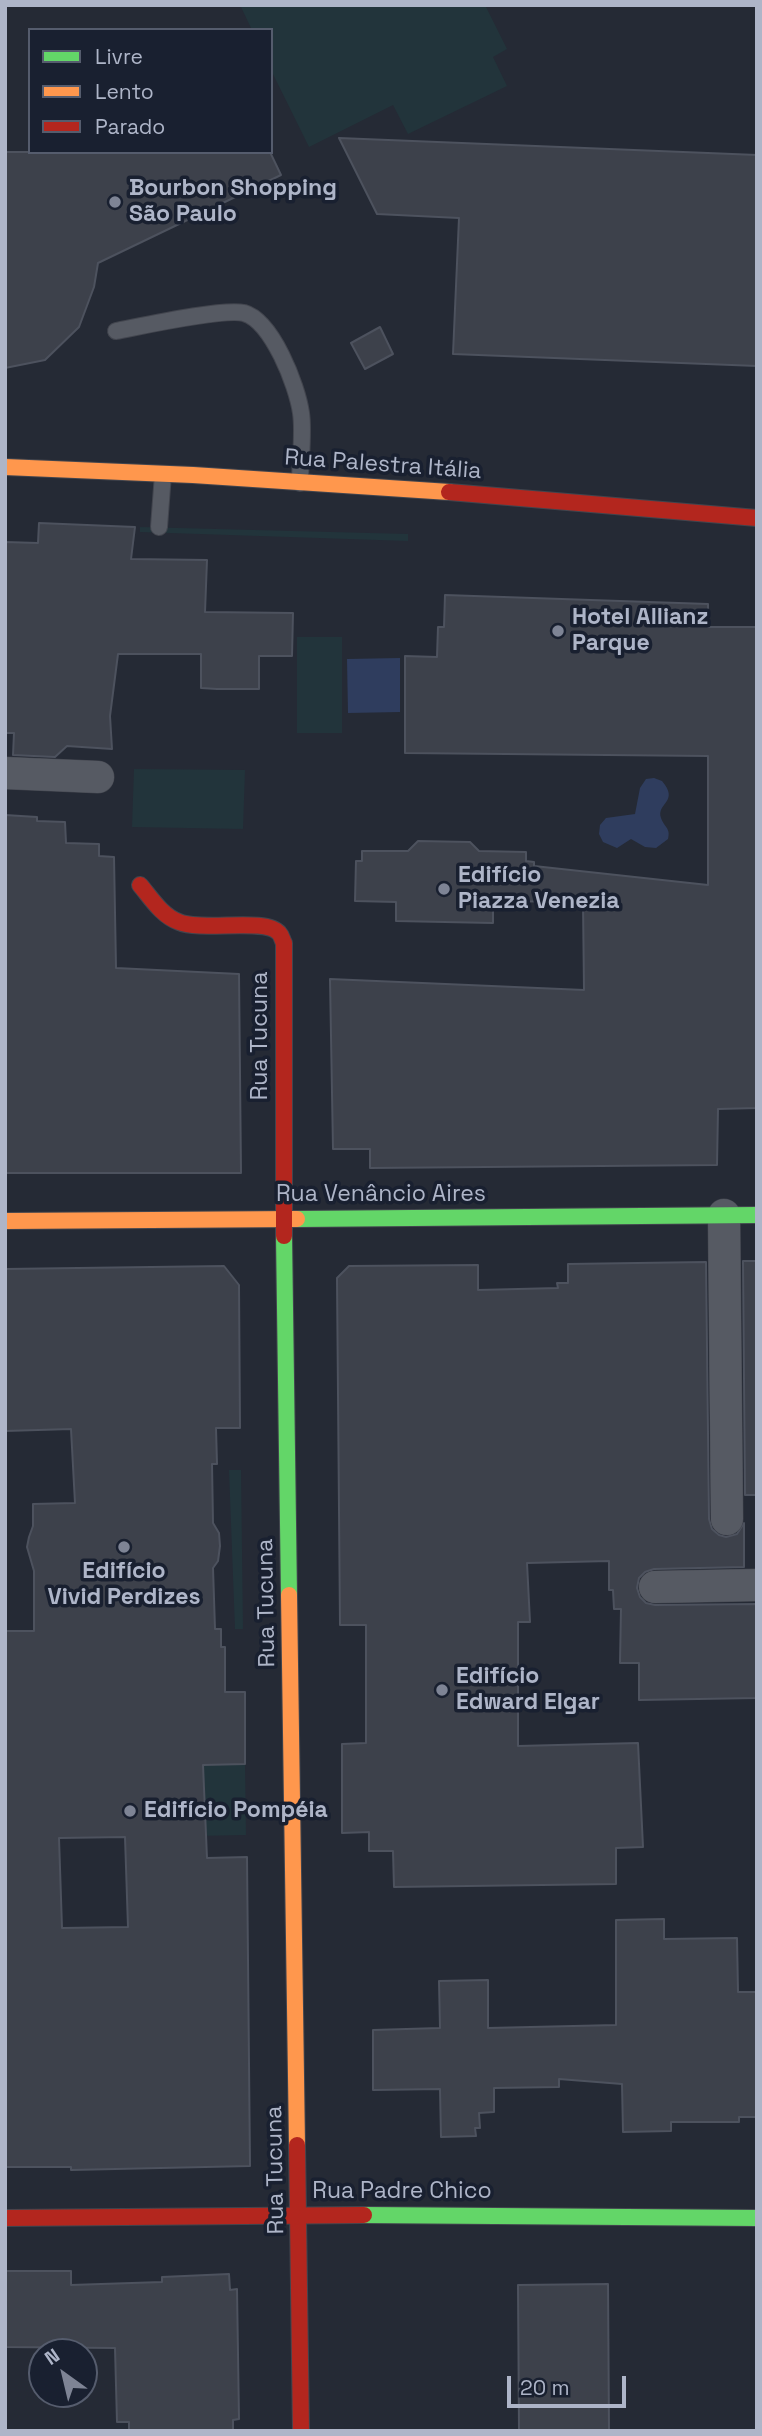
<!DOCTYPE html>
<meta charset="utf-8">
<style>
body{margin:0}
#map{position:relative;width:762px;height:2436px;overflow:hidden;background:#252a35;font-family:"Space Grotesk",sans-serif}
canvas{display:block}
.frame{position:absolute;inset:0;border:7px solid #aeb5c8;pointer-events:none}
.legend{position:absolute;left:28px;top:28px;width:245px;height:126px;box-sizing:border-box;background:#192030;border:2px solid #555c6d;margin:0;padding:9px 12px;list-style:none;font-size:21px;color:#aeb5c8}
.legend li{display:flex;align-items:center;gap:14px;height:35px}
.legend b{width:35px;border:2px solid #555c6d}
.north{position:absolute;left:28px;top:2338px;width:70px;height:70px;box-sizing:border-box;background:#192030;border:2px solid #555c6d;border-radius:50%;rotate:326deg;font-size:19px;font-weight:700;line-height:28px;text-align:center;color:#aeb5c8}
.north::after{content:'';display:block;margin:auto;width:24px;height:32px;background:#7e8495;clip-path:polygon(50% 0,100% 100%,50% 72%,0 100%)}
.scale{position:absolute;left:507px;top:2376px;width:119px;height:32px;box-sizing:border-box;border:4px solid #aeb5c8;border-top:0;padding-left:9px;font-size:21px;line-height:24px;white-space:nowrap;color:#aeb5c8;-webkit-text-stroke:5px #192030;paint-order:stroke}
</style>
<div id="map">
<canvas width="762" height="2436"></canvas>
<div class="frame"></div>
<ul class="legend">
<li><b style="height:9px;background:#63d668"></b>Livre</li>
<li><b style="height:9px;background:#ff974d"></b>Lento</li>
<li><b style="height:9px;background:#b3261e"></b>Parado</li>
</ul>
<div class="north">N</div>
<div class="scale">20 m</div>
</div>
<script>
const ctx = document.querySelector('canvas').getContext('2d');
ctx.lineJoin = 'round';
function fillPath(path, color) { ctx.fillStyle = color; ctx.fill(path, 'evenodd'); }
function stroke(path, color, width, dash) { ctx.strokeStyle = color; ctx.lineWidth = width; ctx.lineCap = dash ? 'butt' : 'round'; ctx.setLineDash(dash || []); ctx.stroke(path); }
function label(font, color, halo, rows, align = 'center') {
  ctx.font = font + ' "Space Grotesk",sans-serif'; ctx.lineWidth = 7; ctx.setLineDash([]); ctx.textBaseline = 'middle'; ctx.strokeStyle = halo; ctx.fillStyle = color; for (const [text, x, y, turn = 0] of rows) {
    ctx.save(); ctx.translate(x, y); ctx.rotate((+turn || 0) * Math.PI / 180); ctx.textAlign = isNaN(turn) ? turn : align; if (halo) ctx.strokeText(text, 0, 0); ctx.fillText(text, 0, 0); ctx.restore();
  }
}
fillPath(new Path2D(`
 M240,5H485L507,49L493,57L507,86L408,134L393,105L309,147L271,70V30H252Z
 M140,527L408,534V541L140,532Z
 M297,637H342V733H297Z
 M134,769L245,770L243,829L132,827Z
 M229,1470H241L243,1629H235Z
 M245,1764L246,1835L193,1836L206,1822L203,1765Z`), '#22343b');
fillPath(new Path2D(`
 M400,658V712L348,713L347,659Z
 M654,778L662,781C680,802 656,803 661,818C664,827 671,828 668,839L656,848L645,847L631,839L617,848L603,842L599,834L600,825L606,818L635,814L640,788L646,779Z`), '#2f3d5e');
const building = new Path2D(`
 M339,138L757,155V366L453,354L459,218L377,214Z
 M5,152H270L281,175L98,263L94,287L79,327L45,360L5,368Z
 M380,327L393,354L365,369L351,343Z
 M39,523L135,527L131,559L207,560L205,612L293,613L292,656H259V689H217L201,688V654H118L110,716L112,749L67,746L55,757L13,755L14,733H5V542L38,543Z
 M445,595L708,604V627H757V1108L718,1109L717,1165L370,1168V1149H333L330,979L584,990L583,902L493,901V923L396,921V902L355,901L356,861H362V851H408L418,841L470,842L479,851L526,852V861L534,862V866L708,885V756L405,753V656L437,657L438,627H444Z
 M5,815L37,817V821L65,822L66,843L99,844V856L114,857L116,968L239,974L241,1173H5Z
 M743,1261H757V1495H745Z
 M706,1262L709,1519L712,1529L719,1535L726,1537L737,1534L744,1523V1567L654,1569L645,1572L639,1578L637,1588L640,1597L646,1603L655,1605L757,1604V1698L639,1700V1663H620L621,1609H614L613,1590H609V1561L527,1563L530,1622H518V1746L638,1743L643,1847L616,1848V1884L394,1887L393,1851H369V1832L342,1833V1744L366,1743V1625H340L337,1278L349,1266L478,1265V1290L558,1288L557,1283H568V1264Z
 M224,1266L239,1285L240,1428H216L217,1464H212L213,1523L219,1533L220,1546L218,1561L213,1568L215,1629H221V1647H225V1692H245V1764L203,1765L207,1858L247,1857L250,2166L71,2170V2167H5V1631H34V1571L27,1547L29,1537L33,1526V1504L75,1503L71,1429L5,1431V1269ZM125,1837L128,1927L62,1928L59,1838Z
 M664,1919V1939L737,1938L738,1992H757V2117H739V2122H671V2131L623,2132L622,2084L559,2079V2087L494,2088V2112L479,2113L480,2128H475L476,2136L441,2137L440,2089L373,2090V2030L440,2028L439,1981L488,1980V2028L616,2025V1920Z
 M5,2271H71V2285L162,2282V2277L229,2274L230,2290L237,2289L239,2419L233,2420V2431H129V2422H117L115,2348L5,2347Z
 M608,2284L609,2431H519L518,2285Z`);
fillPath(building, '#3d414b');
stroke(building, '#4d525e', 2);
const lane = new Path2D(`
 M116,331C142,326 223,308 244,313C272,321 297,385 301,413C304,432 300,462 300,483
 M159,527L163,474`);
const street = new Path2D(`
 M5,773L98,777
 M724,1215L727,1519
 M655,1587L757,1585`);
const fast = new Path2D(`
 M297,1219L757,1215
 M284,1236L289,1595
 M364,2215L757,2218`);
const slow = new Path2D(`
 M5,467L193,475L449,492
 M5,1221L297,1219
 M289,1595L297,2145`);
const jam = new Path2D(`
 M449,492L757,518
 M140,885C151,898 162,916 179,922C202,932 266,917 279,933C282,936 282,940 284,943V1236
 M297,2145L301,2431
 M5,2218L364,2215`);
stroke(lane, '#42454e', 18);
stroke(street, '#42454e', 33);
stroke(fast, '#42454e', 18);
stroke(slow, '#42454e', 18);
stroke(jam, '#42454e', 18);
stroke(lane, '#565a63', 16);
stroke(street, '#565a63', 32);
stroke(fast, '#63d668', 16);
stroke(slow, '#ff974d', 16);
stroke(jam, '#b3261e', 16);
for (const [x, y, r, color] of [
 [115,202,7,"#7e8495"],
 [558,631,7,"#7e8495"],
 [444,889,7,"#7e8495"],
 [124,1547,7,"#7e8495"],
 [442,1690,7,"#7e8495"],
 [130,1811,7,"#7e8495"]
]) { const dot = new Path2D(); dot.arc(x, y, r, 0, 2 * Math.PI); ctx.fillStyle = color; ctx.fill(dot); stroke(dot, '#192030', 2.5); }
label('bold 23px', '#aeb5c8', '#192030', [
 ["Bourbon Shopping",129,189],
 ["São Paulo",129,215],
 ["Hotel Allianz",572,618],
 ["Parque",572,644],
 ["Edifício",458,876],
 ["Piazza Venezia",458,902],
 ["Edifício",124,1572,"center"],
 ["Vivid Perdizes",124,1598,"center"],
 ["Edifício",456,1677],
 ["Edward Elgar",456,1703],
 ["Edifício Pompéia",144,1811]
], 'left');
label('23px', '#aeb5c8', '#192030', [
 ["Rua Palestra Itália",383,465,4],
 ["Rua Tucuna",261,1036,-90],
 ["Rua Venâncio Aires",381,1195],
 ["Rua Tucuna",267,1603,-91],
 ["Rua Tucuna",276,2170,-91],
 ["Rua Padre Chico",402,2192]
]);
</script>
